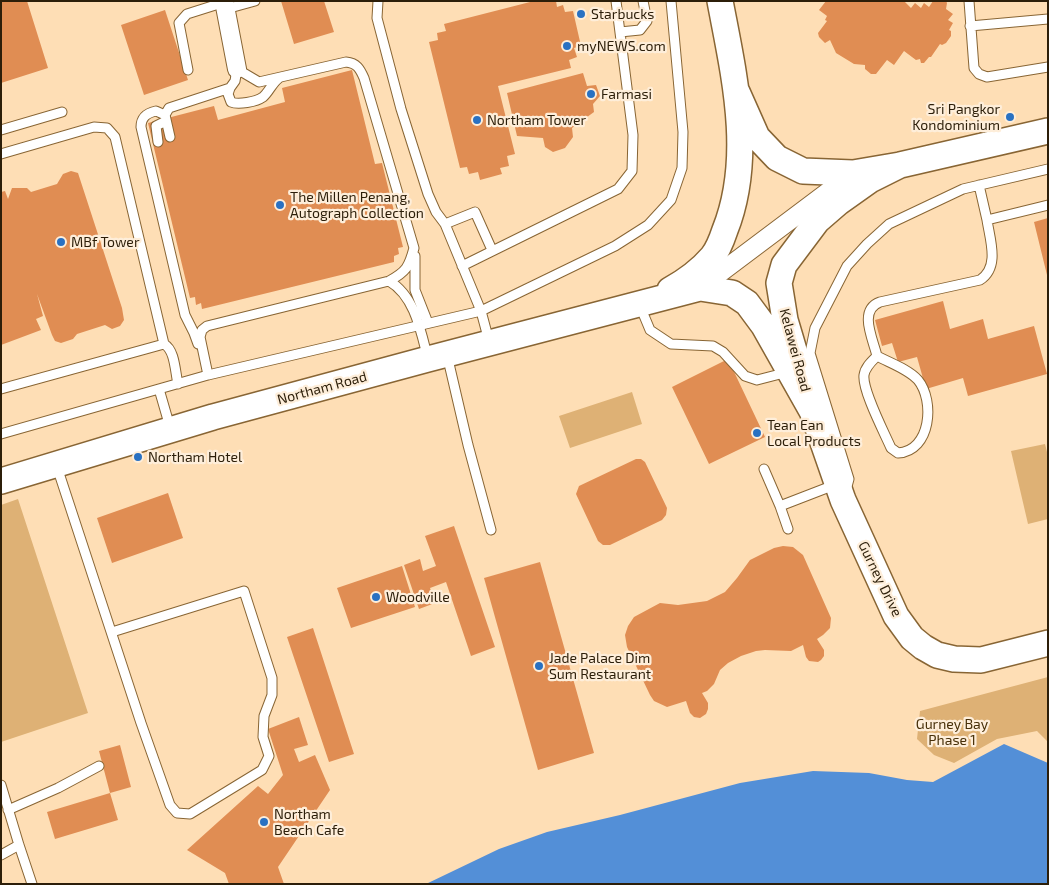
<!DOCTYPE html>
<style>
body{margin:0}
#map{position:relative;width:1049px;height:885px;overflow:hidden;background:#fedeb5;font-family:"Exo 2",sans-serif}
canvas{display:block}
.frame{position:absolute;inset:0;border:2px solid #2c1e09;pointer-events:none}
</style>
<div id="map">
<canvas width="1049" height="885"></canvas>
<div class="frame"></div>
</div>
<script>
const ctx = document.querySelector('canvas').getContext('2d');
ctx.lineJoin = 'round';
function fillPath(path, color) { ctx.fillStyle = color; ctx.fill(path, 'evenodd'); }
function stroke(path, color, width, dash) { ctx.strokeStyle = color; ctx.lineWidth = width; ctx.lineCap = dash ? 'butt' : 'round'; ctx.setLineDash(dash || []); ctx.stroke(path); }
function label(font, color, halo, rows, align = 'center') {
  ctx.font = font + ' "Exo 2",sans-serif'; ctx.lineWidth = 4.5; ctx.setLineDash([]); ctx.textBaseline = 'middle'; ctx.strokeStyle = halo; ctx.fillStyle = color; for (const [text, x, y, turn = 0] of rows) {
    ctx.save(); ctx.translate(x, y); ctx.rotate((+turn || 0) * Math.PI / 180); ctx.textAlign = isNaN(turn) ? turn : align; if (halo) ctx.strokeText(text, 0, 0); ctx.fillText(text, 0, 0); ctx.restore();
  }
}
fillPath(new Path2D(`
 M632,392L642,424L570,448L559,416Z
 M1045,444L1048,456V519L1028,524L1011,451Z
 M18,499L88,713L1,742V505Z
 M1048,677V742L1037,731L997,739L954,763L934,755L917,739L920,711Z`), '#deb175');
fillPath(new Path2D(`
 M1004,744L1048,763V884H426L499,849L547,832L620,815L740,783L813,771L869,773L907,780L933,782Z`), '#538fd7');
fillPath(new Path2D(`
 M1,1H27L48,68L1,83Z
 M281,1H324L334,32L294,44Z
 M534,1H556L557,7L563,5L565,12L573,11L581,46L574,48L577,57L569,60L571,68L498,86L515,154L507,156L509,166L500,168L502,174L480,180L478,172L469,174L467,167L460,168L429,42L438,40L437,33L446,31L444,24Z
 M826,1H904L911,8L915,3L921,8L924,3L929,7L933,1H946L947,3L946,9L953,14L948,20L953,23L949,30L951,31V36L946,43L942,45L940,44L931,57H929L924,63H921L920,59L916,60L904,51L894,65L887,60L876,74H871L865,69V65L854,64L836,53L830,40L825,43L819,37L818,33L827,21L825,20L827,16L819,10Z
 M165,10L188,80L144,95L121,25Z
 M352,70L375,164L382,163L403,247L398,248L399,254L394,256V262L202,309L201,303L196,305L195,297L190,298L148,123L214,106L218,120L285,102L282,88Z
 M583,73L587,86L596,85L600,96L593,104L594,112L572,128L573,137L565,148L553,152L545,147L543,138L517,136L507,93Z
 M71,171L78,173L122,308L124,320L120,326L112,329L105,325L77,334L73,339L61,343L55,341L52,335L37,294L43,316L36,319L41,330L1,345V192L5,191L8,199L12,188H27L31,192L57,184L63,174Z
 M1048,218V275H1047L1034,222Z
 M943,301L950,329L983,319L988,339L1034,326L1047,374L968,396L963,378L926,389L917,357L898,362L892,343L882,346L875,320Z
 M728,359L765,437L709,464L672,387Z
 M636,459H641L645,462L667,508L666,515L662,520L610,545H603L598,541L576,494L579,486Z
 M168,493L183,538L112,563L97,518Z
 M454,526L495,647L471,656L446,582L430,588L435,603L419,609L404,565L420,559L423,571L436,566L425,536Z
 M783,546L793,547L803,555L831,618L830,628L823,635L817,639L824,650V656L821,660L818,662L809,661L806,657L803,645L791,651L765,650L756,651L741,656L728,663L720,670L714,684L707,691L702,693L708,703V709L706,714L700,718L694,717L690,713L686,701L667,707L654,701L650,695L627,647L625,635L628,626L634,617L660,603L678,605L707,601L725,592L737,578L750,560L774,548Z
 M540,562L594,753L538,770L484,578Z
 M402,566L415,607L351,628L337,588Z
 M313,628L354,754L329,762L287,637Z
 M299,717L308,745L294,749L299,762L315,755L330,790L278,867L284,884H229L225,873L187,850L258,786L268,794L283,775L268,729Z
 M120,745L131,787L110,793L99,751Z
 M110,793L118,820L55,839L47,812Z`), '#e08d53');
const service = new Path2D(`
 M378,1L377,18L401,109L428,194L436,212L445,224L481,311L489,341
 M969,1L974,68L979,74L987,77L1048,67
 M226,9L255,1
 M970,26L1048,19
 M620,32L640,30L647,21L643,1
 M188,70L179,23L187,14L225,2
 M230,88L228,94L231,102C238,105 256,102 263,97C269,92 272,83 279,78
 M165,115L156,111C147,113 141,117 141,127L185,315L194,333L198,344
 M1,130L62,112
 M170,137L165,115L169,108L230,88L235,81L237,69L259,82L346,62C357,63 360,69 364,78L414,248C409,267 406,272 389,281L207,326L202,330L200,337L208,375
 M158,142L156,126L166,121
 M1,154L94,127L107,128L115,137L164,344L1,389
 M979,185L987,220
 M445,224L475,212L492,250
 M415,256V290L428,323
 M462,266L618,189L632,171L633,135L616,1
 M389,281C415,296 421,332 428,359
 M640,306L650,330L671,344L713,346L723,352L745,376L757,380L788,372
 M164,344C175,350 175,371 178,384
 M447,355L468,445L491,530
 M877,356C890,363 908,369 918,380C935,401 931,451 898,453L891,448C884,432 862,390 864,375C865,367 872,361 877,356C873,339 858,310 880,302L980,280C1000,267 990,240 987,220L1048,205
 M159,389L170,427
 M1,434L208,375L481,311L615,246L648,225L671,200L682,168L683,132L671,1
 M57,467L141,723L170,805L177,813L190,814L262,770L269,756L263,737L264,716L272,695V678L244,591L112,632
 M764,469L780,506
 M846,490L849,479L810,353L815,328L847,266L867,244L889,224L963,189L1048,169
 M788,529L780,506L837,484
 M1,785L19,845L32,884
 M8,810L58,788L99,766
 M1,855L19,845`);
const minor = new Path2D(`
 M224,1L237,69
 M700,288L853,173`);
const secondary = new Path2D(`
 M737,92L757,137L777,158L803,171L853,173L900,165L1048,131
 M900,165L870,180L839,202L817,221L784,265L779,283L785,320L812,411L843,500L896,616L912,638L923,647L937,655L954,659L981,660L1048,643
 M670,290C686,281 700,271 712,257C718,250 722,239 725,230C754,157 734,75 720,1
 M1,481L213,417L428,359L700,288L732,293L747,303L764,326L812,411`);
stroke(service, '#886534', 11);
stroke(minor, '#886534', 20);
stroke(secondary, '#886534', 28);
stroke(service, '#fff', 9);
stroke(minor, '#fff', 18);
stroke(secondary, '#fff', 25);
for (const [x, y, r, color] of [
 [581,14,5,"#2971c2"],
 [567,46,5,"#2971c2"],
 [591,94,5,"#2971c2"],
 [1010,117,5,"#2971c2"],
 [477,120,5,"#2971c2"],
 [280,205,5,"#2971c2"],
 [61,242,5,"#2971c2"],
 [757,433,5,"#2971c2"],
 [138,457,5,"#2971c2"],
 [376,597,5,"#2971c2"],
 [539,666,5,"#2971c2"],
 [264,822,5,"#2971c2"]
]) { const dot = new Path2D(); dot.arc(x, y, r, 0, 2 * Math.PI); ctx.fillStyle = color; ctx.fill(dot); stroke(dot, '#feeeda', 2); }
label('14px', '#2c1e09', '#feeeda', [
 ["Starbucks",591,14],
 ["myNEWS.com",577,46],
 ["Farmasi",601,94],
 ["Sri Pangkor",1000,109,"right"],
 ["Kondominium",1000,125,"right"],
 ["Northam Tower",487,120],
 ["The Millen Penang,",290,197],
 ["Autograph Collection",290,213],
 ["MBf Tower",71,242],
 ["Tean Ean",767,425],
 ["Local Products",767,441],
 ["Northam Hotel",148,457],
 ["Woodville",386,597],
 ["Jade Palace Dim",549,658],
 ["Sum Restaurant",549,674],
 ["Northam",274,814],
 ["Beach Cafe",274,830]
], 'left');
label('14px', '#2c1e09', '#feeeda', [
 ["Kelawei Road",795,350,75],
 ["Northam Road",322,388,-15],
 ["Gurney Drive",880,579,64]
]);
label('14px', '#483009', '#feeeda', [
 ["Gurney Bay",952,724],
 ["Phase 1",952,740]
]);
</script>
